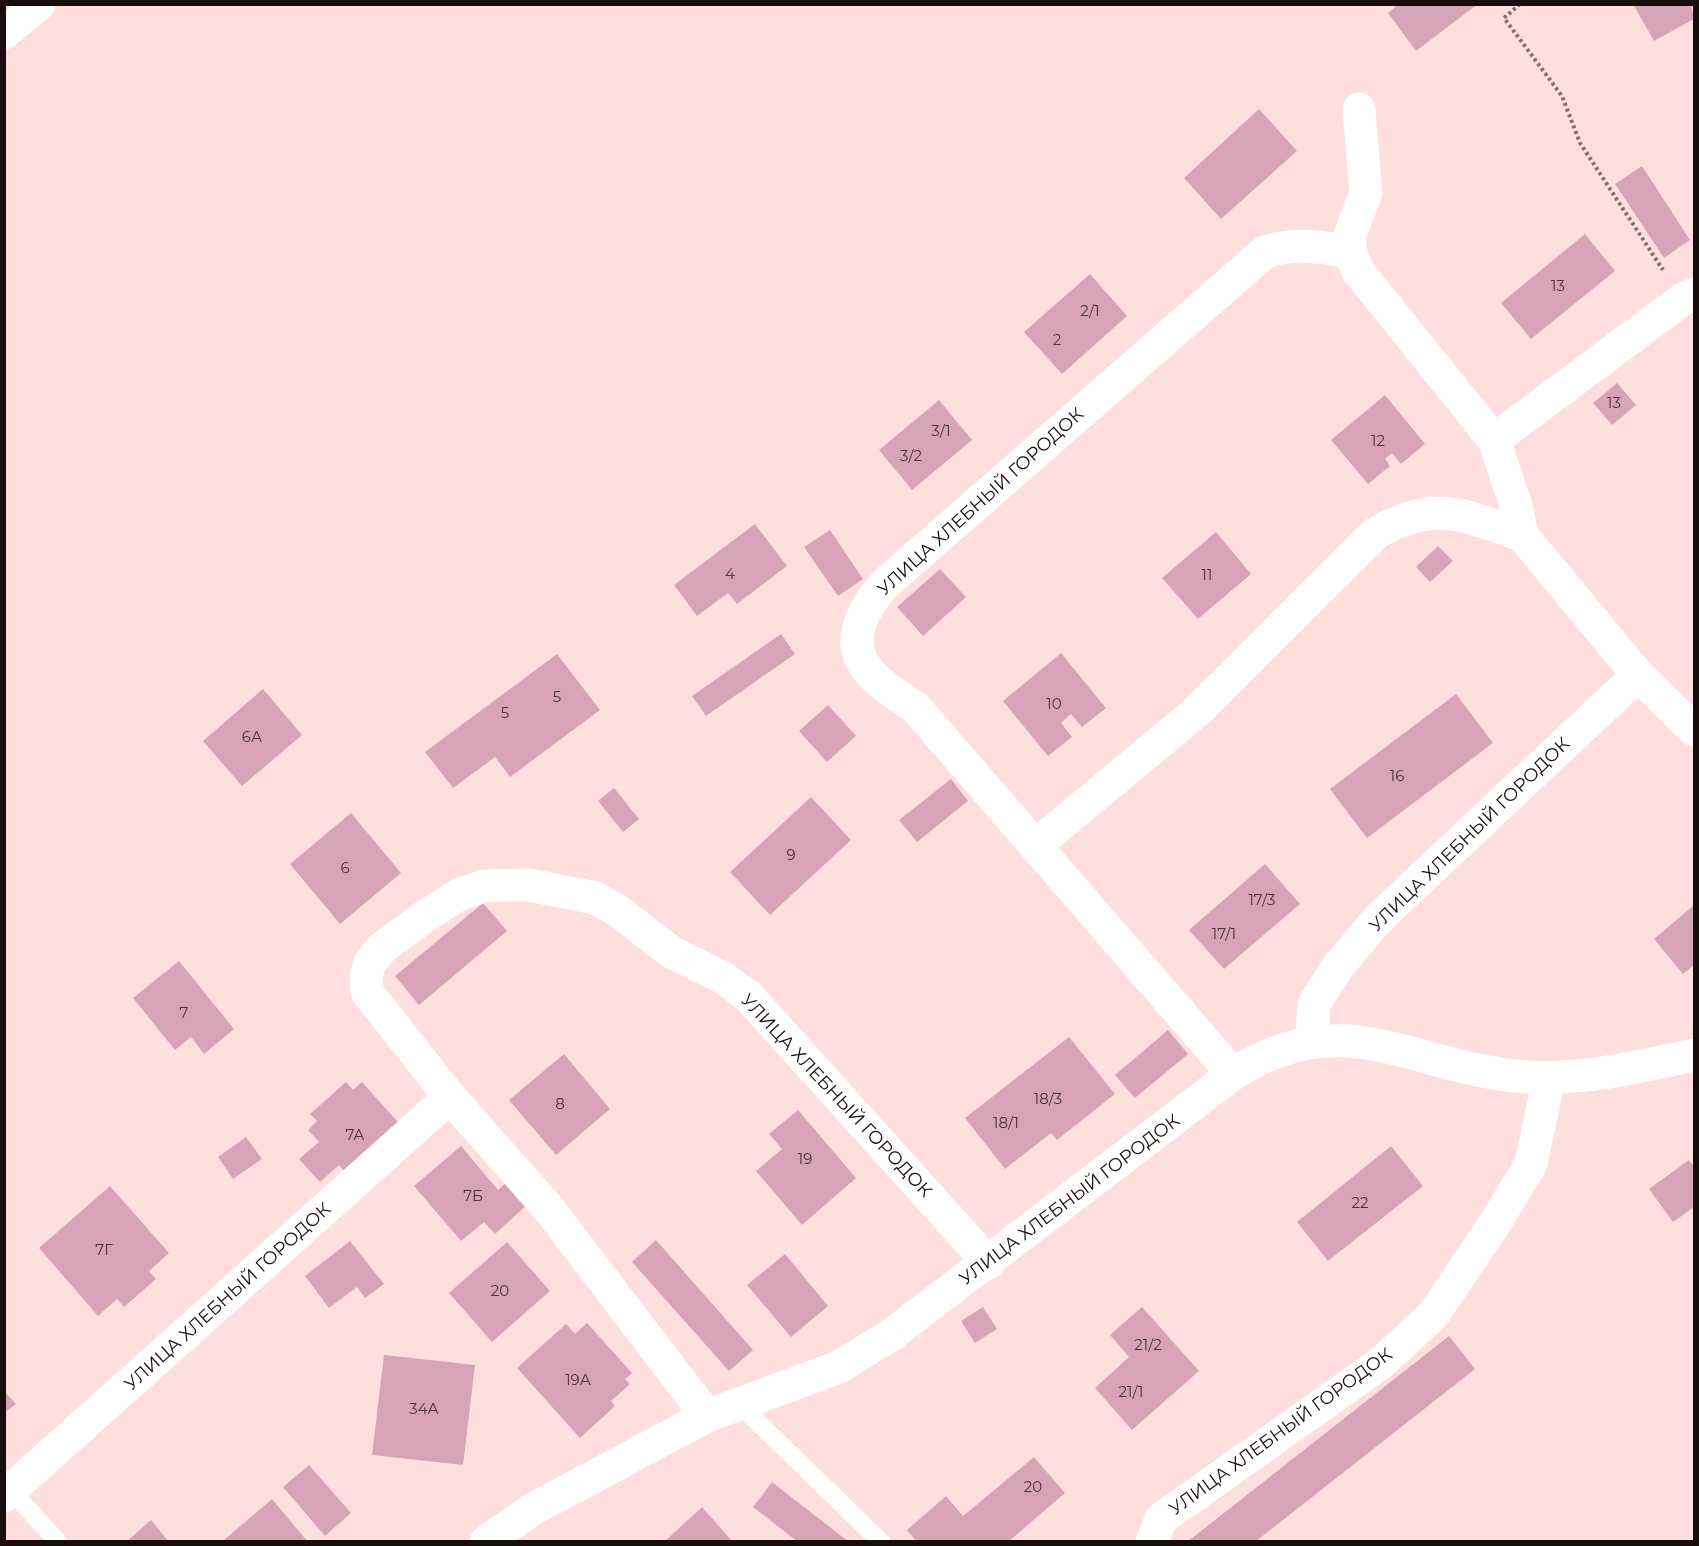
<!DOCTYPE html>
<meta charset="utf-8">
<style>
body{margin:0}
#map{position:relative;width:1699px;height:1546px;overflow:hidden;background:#fedfde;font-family:Montserrat,sans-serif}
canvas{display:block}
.frame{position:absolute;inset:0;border:6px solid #190c0c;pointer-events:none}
</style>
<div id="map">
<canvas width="1699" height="1546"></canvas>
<div class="frame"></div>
</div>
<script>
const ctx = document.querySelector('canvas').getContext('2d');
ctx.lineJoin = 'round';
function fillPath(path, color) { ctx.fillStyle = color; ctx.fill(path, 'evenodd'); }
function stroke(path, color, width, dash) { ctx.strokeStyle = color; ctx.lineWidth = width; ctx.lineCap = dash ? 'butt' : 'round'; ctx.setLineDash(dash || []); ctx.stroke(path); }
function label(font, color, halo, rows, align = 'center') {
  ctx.font = font + ' Montserrat,sans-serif'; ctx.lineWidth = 6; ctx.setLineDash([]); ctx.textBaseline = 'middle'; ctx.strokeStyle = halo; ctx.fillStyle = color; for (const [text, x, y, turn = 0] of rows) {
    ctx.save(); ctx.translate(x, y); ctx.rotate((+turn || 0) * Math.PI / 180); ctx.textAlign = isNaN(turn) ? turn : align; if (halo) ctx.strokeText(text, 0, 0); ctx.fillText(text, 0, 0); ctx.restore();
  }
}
fillPath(new Path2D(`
 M1399,4H1478L1416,51L1388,13Z
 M1633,4H1691L1694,19L1654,41Z
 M1259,109L1297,151L1221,219L1184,178Z
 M1642,166L1690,240L1664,258L1615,184Z
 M1585,234L1615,271L1531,339L1501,303Z
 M1090,274L1127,316L1062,374L1024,332Z
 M1617,383L1636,405L1612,425L1593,403Z
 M1385,395L1425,444L1401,464L1392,453L1385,459L1390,466L1368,484L1331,440Z
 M939,400L972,440L912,490L879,450Z
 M755,524L787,566L737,604L728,593L697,616L674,585Z
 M830,530L863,579L838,596L804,547Z
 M1216,532L1251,574L1198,619L1162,578Z
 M1438,546L1453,561L1430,582L1416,567Z
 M940,569L966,597L923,636L897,607Z
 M781,634L795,654L706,716L692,696Z
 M1061,653L1106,708L1082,727L1071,714L1061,723L1072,737L1048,756L1003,701Z
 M557,654L600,710L510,777L495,757L453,788L425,752Z
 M263,689L302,735L242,786L203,741Z
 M1456,694L1493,743L1367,838L1330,789Z
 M828,705L856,736L827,762L799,731Z
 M951,779L968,801L917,842L899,820Z
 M614,788L639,819L623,832L598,801Z
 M811,797L851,840L770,915L730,872Z
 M351,813L401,873L340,924L290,864Z
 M1265,864L1300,904L1224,969L1189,930Z
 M483,903L507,931L419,1005L395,976Z
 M1694,905V965L1683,974L1654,939Z
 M179,961L234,1029L204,1054L191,1037L175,1050L133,998Z
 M1168,1030L1188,1054L1135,1098L1115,1075Z
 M1069,1037L1115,1094L1057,1140L1051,1133L1005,1169L965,1118Z
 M564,1054L610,1109L556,1155L509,1100Z
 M346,1082L353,1090L362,1082L404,1129L349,1177L339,1165L320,1182L299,1159L319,1142L308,1130L317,1121L310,1114Z
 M798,1110L856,1178L802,1225L756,1171L782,1149L769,1134Z
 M246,1137L262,1159L233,1179L218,1157Z
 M461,1146L498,1190L508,1181L528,1204L495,1234L484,1222L461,1241L414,1186Z
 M1391,1146L1423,1186L1328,1261L1297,1222Z
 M1689,1160L1694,1167V1207L1673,1222L1649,1189Z
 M110,1186L169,1253L149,1271L156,1279L124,1307L117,1299L98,1316L39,1248Z
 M656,1240L753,1350L729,1371L632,1262Z
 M350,1241L384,1284L365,1298L357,1287L329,1308L305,1276Z
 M507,1242L550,1291L492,1342L449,1293Z
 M785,1254L828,1306L791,1337L747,1285Z
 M983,1307L997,1329L975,1343L961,1321Z
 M1142,1307L1199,1371L1132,1430L1095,1388L1129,1357L1110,1335Z
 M587,1323L632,1373L625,1379L630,1384L611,1401L615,1406L580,1438L517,1368L566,1324L575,1334Z
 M1449,1336L1475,1369L1255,1542H1187Z
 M384,1355L475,1365L463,1465L372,1455Z
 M4,1391L16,1404L4,1413Z
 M1034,1457L1065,1493L1008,1542H917L907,1530L946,1496L963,1516Z
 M309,1465L351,1513L325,1536L283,1487Z
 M772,1482L849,1542H798L753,1507Z
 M272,1499L308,1542H226L224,1540Z
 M702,1507L733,1542H664Z
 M151,1520L169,1542H126Z`), '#d7a4b7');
stroke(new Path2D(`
 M1520,4L1504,18L1562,96L1580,143L1663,270`), '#846f6e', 4, [3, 3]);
stroke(new Path2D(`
 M739,1404L881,1542
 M11,1490L58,1542`), '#fff', 18);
stroke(new Path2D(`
 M4,33L39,4
 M1359,109L1366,193L1350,235V252L1358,271L1494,440L1517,509L1522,535L1638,675L1694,730
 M1494,440L1683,299L1694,294
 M1035,846L1195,713L1376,533C1435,499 1463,515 1522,535
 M1312,1041L1314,1004L1337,968L1378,919L1638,675
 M1233,1074L916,708C898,695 871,681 861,659C848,633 869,601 886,583L1265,252C1295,242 1320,247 1350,252
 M707,1416L549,1209L450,1097L367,992L366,976L370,963L381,949L424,917L458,895L484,886L529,885L595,898L617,910L671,952L722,977L748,996L989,1263
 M4,1496L450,1097
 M1152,1542L1161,1519L1381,1363L1433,1315L1497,1220L1531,1164L1549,1078`), '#fff', 33);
stroke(new Path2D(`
 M486,1542L533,1509L707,1416L839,1367L891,1335L1233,1074C1342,1005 1404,1063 1514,1076C1575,1082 1635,1068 1694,1055`), '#fff', 33);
label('15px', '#483237', null, [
 ["13",1558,287],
 ["2/1",1090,312],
 ["2",1057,341],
 ["13",1614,404],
 ["3/1",941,432],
 ["12",1378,442],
 ["3/2",911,457],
 ["4",730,575],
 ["11",1207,576],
 ["5",557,698],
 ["10",1054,705],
 ["5",505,714],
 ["6А",252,738],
 ["16",1397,777],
 ["9",791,856],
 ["6",345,869],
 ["17/3",1262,901],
 ["17/1",1224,935],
 ["7",184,1014],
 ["18/3",1048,1100],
 ["8",560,1105],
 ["18/1",1006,1124],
 ["7А",355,1136],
 ["19",805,1160],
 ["7Б",473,1197],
 ["22",1360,1204],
 ["7Г",104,1251],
 ["20",500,1292],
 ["21/2",1148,1346],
 ["19А",578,1381],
 ["21/1",1131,1393],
 ["34А",424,1410],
 ["20",1033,1488]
]);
label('18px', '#190c0c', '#fff', [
 ["УЛИЦА ХЛЕБНЫЙ ГОРОДОК",981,502,-42],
 ["УЛИЦА ХЛЕБНЫЙ ГОРОДОК",1470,835,-44],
 ["УЛИЦА ХЛЕБНЫЙ ГОРОДОК",836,1096,47],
 ["УЛИЦА ХЛЕБНЫЙ ГОРОДОК",1070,1200,-37],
 ["УЛИЦА ХЛЕБНЫЙ ГОРОДОК",228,1297,-42],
 ["УЛИЦА ХЛЕБНЫЙ ГОРОДОК",1281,1432,-36]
]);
</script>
